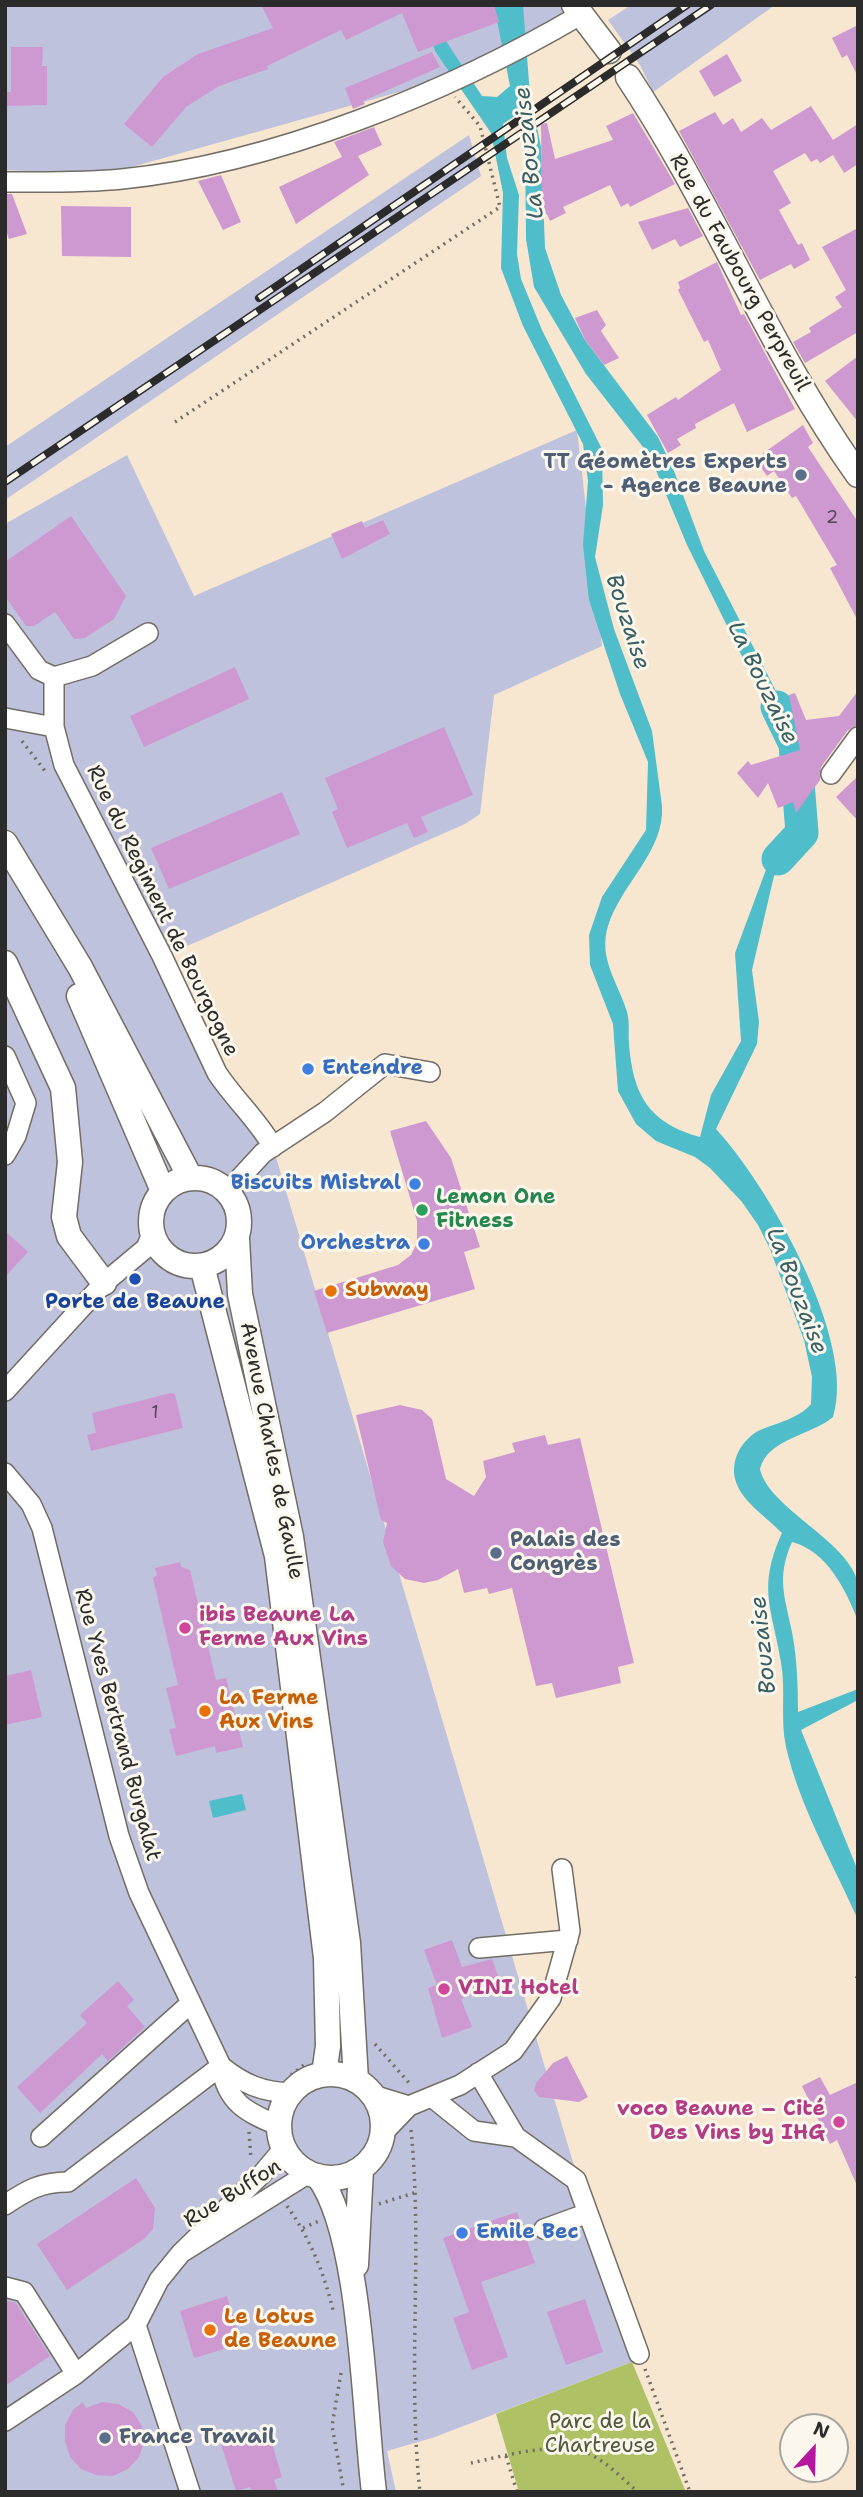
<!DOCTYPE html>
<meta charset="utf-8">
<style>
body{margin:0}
#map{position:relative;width:863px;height:2497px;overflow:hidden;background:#f7e7d1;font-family:"Shantell Sans",sans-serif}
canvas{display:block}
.frame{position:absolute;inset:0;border:7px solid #2b2b2b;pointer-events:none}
.north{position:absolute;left:779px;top:2413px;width:70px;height:70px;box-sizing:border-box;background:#fbf7ec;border:2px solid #a8a59f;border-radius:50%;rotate:22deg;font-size:19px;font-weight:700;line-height:28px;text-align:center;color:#2b2b2b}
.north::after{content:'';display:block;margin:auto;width:24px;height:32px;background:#b5179e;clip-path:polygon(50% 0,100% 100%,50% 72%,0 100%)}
</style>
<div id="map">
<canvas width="863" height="2497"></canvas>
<div class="frame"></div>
<div class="north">N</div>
</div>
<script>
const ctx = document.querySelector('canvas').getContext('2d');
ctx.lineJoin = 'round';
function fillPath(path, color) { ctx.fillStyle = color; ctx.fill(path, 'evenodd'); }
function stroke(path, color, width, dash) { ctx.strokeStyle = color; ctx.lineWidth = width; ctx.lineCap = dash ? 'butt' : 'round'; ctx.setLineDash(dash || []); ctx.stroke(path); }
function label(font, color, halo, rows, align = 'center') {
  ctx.font = font + ' "Shantell Sans",sans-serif'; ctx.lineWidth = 6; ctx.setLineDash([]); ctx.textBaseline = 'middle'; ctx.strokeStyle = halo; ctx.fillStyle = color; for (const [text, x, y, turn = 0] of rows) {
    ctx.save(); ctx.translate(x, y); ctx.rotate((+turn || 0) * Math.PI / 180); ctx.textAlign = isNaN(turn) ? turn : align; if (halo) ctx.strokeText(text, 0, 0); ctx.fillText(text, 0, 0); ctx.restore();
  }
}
fillPath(new Path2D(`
 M5,5H560L564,15L460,75L103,175L5,170Z
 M631,5H775L653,92L640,65L608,20Z
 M469,135L481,176L5,500V447Z
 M577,430L602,646L494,695L480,814L465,824L162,957L217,1073L273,1147L632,2362L432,2438L387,2451L396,2492H5V524L127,455L194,596Z`), '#bfc2dd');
fillPath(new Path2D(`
 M632,2362L686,2492H519L496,2414Z`), '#aec165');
fillPath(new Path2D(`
 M494,5H523L530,95L541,147L545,248L561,295L585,340L658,437L674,471L704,551L795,728L799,746L788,749L687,545L650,456L586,374L534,287L526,239L525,140L519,113L503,124L507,158L519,195L517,254L521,279L542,330L602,449L603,505L595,557L614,629L652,731L662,806C665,851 621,884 608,926C598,959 618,982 627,1012C630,1023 628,1033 629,1044C633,1094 648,1123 700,1137L711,1095L741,1041L735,953L770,859L796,833L800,824L810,821L804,838L774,876L752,970L759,1022L757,1044L716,1129C767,1184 858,1341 833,1417C812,1435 767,1439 760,1469C768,1508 849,1541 858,1583C860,1595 858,1609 858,1621C846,1590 827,1551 792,1542C776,1578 785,1597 792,1632C797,1658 798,1685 798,1712L858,1689V1700L801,1730L858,1871V1920C833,1863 800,1808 786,1747C780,1719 786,1690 781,1662C772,1607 757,1588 782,1533C761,1511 723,1491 737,1455C741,1445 749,1436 758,1431C776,1423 798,1419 811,1404L812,1377L804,1340L770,1249L758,1225L742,1202L710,1168L695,1157L656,1141L636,1124L618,1091L613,1024L590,965L589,935L602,897L646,830L648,762L620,694L589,600L583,545L588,481L583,444L523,326L501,268L503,193L491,133L435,51L428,25L446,41L482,96L497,97L510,86Z
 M242,1794L246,1810L213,1818L209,1801Z`), '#50bdca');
stroke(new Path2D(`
 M777,707L795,744L802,833L778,859`), '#50bdca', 33);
fillPath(new Path2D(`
 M261,5H494L499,22L418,52L402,13L346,40L341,30L267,66L268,69L219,86L186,107L152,147L124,124L163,77L198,54L273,28Z
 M858,25V77L847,55L842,58L832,38Z
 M11,47H43L42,66H47V105L5,106V92H11Z
 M432,52L440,67L363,101L365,104L353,109L345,88Z
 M727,54L742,81L714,97L699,71Z
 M811,106L833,140L858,124V164L844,173L833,155L820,163L817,159L811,162L805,153L773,171L791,203L779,210L798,245L802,243L810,260L794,269L791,264L760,280L679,131L715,112L723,125L733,118L741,132L762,118L771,130Z
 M633,113L675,184L630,207L628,203L621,207L610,185L563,207L566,213L550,221L547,214L542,216L541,124L547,123L555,159L613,140L606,126Z
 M374,127L382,145L358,156L369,175L296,224L279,187L342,157L334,142Z
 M221,175L241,222L223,230L198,181Z
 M5,194H12L27,234L9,239L5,228Z
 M61,206L131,207V257L62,256Z
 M688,208L703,236L680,247L675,239L652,250L638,222Z
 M858,228V332L805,363L793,342L811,332L809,328L842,307L835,297L846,290L822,247Z
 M717,262L741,315L744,314L795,409L747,432L734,403L695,424L696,428L677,439L681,445L668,453L647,415L676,397L678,400L721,370L708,340L704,342L678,290L680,288L678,282Z
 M597,310L606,325L601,331L619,358L604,365L585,340L575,318Z
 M858,356V422L825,381Z
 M803,425L813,443L808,447L858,522V621L830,568L837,565L796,496L792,498L774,471L767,476L755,459Z
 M71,516L126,596L114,619L85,638L74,639L55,612L34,626H26L5,596V562Z
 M383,520L390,534L342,559L331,534L362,521L365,528Z
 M235,667L249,699L144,747L130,716Z
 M858,691V725L848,730L821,767L820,780L796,813L793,802L778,808L768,783L758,798L737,773L748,761L751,765L800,750L789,695L795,693L806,720L839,716Z
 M444,727L473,795L421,817L428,832L414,838L407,823L347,848L332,812L338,809L325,778Z
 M858,776V821L836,797Z
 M282,792L300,834L169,889L151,848Z
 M426,1121L451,1158L480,1247L464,1252L475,1289L327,1333L314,1291L398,1265L411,1255L417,1243V1221L390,1131Z
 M5,1231L28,1252L5,1277Z
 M171,1393L175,1394L183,1428L91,1451L87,1435L96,1433L92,1413Z
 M400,1405L422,1410L432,1419L446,1479L474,1496L486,1477L483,1461L515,1452L512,1443L545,1435L548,1445L580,1438L634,1663L618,1667L621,1683L556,1698L552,1683L536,1686L512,1588L489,1594L487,1588L464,1593L458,1569L438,1580L424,1583L405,1579L391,1566L383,1542L387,1523L381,1520L356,1415Z
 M180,1562L181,1567L190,1570L216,1680L226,1678L243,1747L216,1753L215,1746L176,1756L169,1729L176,1728L166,1688L178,1685L153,1578L157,1575L155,1568Z
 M31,1670L42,1717L5,1725V1676Z
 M452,1940L462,1967L492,1959L501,1984L461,1999L472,2027L442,2038L428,1988L437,1985L424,1950Z
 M118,1981L134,2000L127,2006L145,2027L108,2061L102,2054L40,2113L17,2087L87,2023L80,2015Z
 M567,2056L588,2097L579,2102L539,2097L534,2090L536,2083L553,2063Z
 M820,2077L830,2095L858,2082V2188L837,2140L830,2144L802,2086Z
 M136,2178L155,2208L153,2229L144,2239L67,2290L37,2244Z
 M517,2212L535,2263L481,2282L508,2357L472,2370L453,2318L469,2312L443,2238L473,2227L483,2232L487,2222Z
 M227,2296L241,2344L194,2358L180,2311Z
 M585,2299L603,2352L566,2365L547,2312Z
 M5,2300L16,2303L50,2356L5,2386Z
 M83,2402L86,2408L102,2402L118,2404L133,2412L142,2426L144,2442L139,2457L128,2469L113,2476L96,2475L81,2469L70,2457L65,2441V2425L73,2410Z
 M268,2430L282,2477L274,2480L278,2492H251L250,2487L236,2491L221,2444Z`), '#ce99d1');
const minor = new Path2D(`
 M5,182C44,182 83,183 122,179C273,164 451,91 580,15
 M5,624L39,670L54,677V727
 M54,677L92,666L148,633
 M5,718L54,727L64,765L162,956L217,1073C234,1099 258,1120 273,1147
 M831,774L858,737
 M5,1056L26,1103L16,1136L5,1155
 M228,1191L263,1153L325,1112L385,1064L430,1072
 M5,1391L104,1283L146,1248L152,1234
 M5,1473L31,1504L42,1528L119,1836L139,1893L221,2066L68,2182C41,2182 27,2190 5,2205
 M479,1948L568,1940
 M373,2095L409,2106L383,2133
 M433,2098L474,2131L516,2137L478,2073
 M409,2106L460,2085L513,2051L551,1998L570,1931L562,1869
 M279,2126C246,2112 227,2103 221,2066C243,2084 262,2092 291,2093
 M41,2137L191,2003
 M516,2137L576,2180L639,2354
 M284,2148L262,2174L181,2253L309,2173
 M544,2229L588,2213
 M5,2287L24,2292L76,2374
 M136,2325L190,2492
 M5,2421L76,2374L136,2325L159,2280L181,2253`);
const major = new Path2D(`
 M574,5L609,51
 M628,77C713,205 769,350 858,475
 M5,843L80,967L190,1177
 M5,963L63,1088L70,1162L64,1217L69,1236L104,1283
 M79,996L163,1191
 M151 1222a44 44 0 1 1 88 0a44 44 0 1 1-88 0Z
 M237,1239L240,1294L291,1537L348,1943L356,2080
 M202,1266L277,1556L326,1958L328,2046L324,2074
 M279 2126a52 52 0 1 1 104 0a52 52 0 1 1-104 0Z
 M318,2176C362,2234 364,2415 374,2492
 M356,2265L361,2169`);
stroke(minor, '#726d65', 22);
stroke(major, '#726d65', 27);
stroke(new Path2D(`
 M175,422L500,207L480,126L455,97
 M22,741L45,771
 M856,1976L858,1978
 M375,2044L411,2085
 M291,2075L304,2065
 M411,2130C423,2250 407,2372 420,2492
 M249,2132L251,2159
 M379,2204L417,2192
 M287,2206C310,2238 325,2275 334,2314
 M303,2228L319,2221
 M645,2369L690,2492
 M341,2373L332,2426L344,2492
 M506,2456L517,2492
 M471,2463C504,2456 565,2438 595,2457C611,2466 624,2480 638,2492`), '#726d65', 3.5, [2, 5]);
stroke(minor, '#fff', 19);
stroke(major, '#fff', 24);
const rail = new Path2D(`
 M259,298L687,5
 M5,482L711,5`);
stroke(rail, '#2b2b2b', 8);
stroke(rail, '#fbf7ec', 5, [16]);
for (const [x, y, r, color] of [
 [801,475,7,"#5c6f8a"],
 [308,1069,7,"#3f7fe0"],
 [415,1184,7,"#3f7fe0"],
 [422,1210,7,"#2e9e5b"],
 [424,1244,7,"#3f7fe0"],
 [135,1279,7,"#1a4fb4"],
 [331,1291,7,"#e8710a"],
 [496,1553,7,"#5c6f8a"],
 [185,1628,7,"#d1479c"],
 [205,1711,7,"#e8710a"],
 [444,1989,7,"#d1479c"],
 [839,2122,7,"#d1479c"],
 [462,2233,7,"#3f7fe0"],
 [210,2330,7,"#e8710a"],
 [105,2438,7,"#5c6f8a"]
]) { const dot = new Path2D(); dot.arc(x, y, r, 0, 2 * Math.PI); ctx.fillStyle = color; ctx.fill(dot); stroke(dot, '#fbf7ec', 2.5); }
label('18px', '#544654', null, [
 ["2",832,518],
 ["1",155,1413]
]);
label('21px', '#2b2b2b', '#fbf7ec', [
 ["Rue du Faubourg Perpreuil",739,273,61],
 ["Rue du Regiment de Bourgogne",162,911,64],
 ["Avenue Charles de Gaulle",271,1451,79],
 ["Rue Yves Bertrand Burgalat",117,1725,75],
 ["Rue Buffon",233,2194,-32]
]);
label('bold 21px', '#4e5e75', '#fbf7ec', [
 ["TT Géomètres Experts",787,463,"right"],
 ["- Agence Beaune",787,487,"right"],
 ["Palais des",510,1541],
 ["Congrès",510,1565],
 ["France Travail",119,2438]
], 'left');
label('bold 21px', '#366cbe', '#fbf7ec', [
 ["Entendre",322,1069],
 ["Biscuits Mistral",401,1184,"right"],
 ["Orchestra",410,1244,"right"],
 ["Emile Bec",476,2233]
], 'left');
label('bold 21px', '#27864d', '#fbf7ec', [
 ["Lemon One",436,1198],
 ["Fitness",436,1222]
], 'left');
label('bold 21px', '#c56008', '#fbf7ec', [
 ["Subway",345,1291],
 ["La Ferme",219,1699],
 ["Aux Vins",219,1723],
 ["Le Lotus",224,2318],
 ["de Beaune",224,2342]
], 'left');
label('bold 21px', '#164399', '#fbf7ec', [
 ["Porte de Beaune",135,1303]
]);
label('bold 21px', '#b23c85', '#fbf7ec', [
 ["ibis Beaune La",199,1616],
 ["Ferme Aux Vins",199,1640],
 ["VINI Hotel",458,1989],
 ["voco Beaune – Cité",825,2110,"right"],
 ["Des Vins by IHG",825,2134,"right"]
], 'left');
label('21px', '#52583c', '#fbf7ec', [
 ["Parc de la",600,2423],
 ["Chartreuse",600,2447]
]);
label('italic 23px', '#385e63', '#fbf7ec', [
 ["La Bouzaise",530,153,-96],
 ["Bouzaise",627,622,72],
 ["La Bouzaise",762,683,64],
 ["La Bouzaise",796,1291,69],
 ["Bouzaise",764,1645,-96]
]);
</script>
